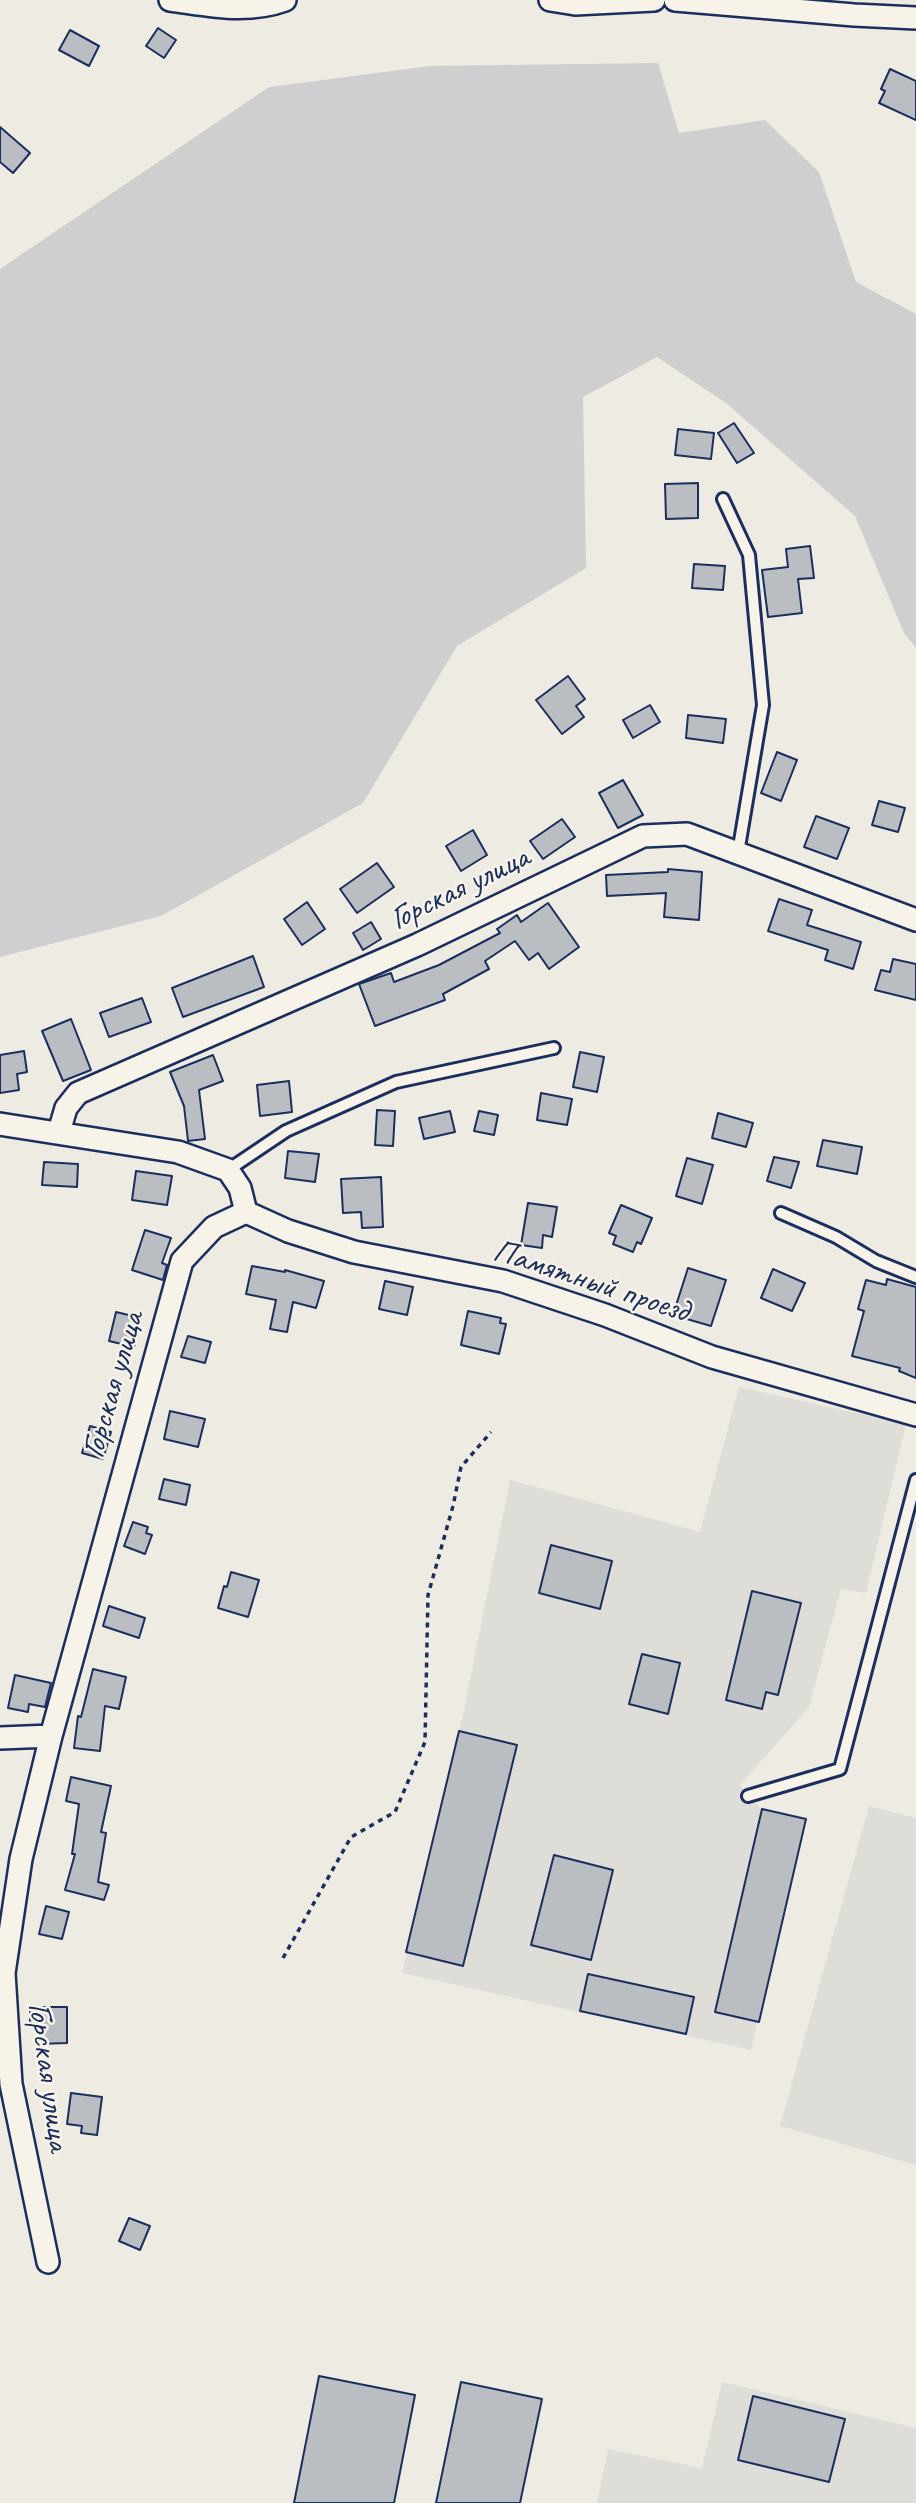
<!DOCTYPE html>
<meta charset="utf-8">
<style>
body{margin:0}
canvas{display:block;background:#eeebe2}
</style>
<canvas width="916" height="2503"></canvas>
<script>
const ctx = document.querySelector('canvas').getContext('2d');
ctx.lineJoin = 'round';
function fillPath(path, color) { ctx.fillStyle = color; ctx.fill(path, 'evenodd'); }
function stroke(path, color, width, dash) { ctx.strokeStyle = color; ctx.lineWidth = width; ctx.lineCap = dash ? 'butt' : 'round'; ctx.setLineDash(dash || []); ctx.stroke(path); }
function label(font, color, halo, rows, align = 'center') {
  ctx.font = font + ' Caveat,sans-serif'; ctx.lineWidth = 5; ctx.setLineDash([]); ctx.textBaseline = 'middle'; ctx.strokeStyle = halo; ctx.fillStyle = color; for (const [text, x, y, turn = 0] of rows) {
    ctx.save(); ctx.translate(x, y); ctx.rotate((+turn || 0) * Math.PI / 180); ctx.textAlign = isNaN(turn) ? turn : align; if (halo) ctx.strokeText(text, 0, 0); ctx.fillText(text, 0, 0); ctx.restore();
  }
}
fillPath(new Path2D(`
 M739,1387L906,1424L866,1593L841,1589L809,1707L740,1785L748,1796L762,1809L806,1819L751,2050L402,1973L462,1719L510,1480L700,1532Z
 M869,1806L916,1818V2165L780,2126Z
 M722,2382L916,2428V2503H597L608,2449L702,2468Z`), '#deddd8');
fillPath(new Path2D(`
 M658,63L679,133L765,120L819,172L856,282L916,314V648L904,633L855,516L726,403L657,357L583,397L586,568L457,646L363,803L161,916L0,957V269L269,87L430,66Z`), '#cfcfcf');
const building = new Path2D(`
 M158,28L176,40L164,58L146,46Z
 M70,30L99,46L89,66L59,50Z
 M890,69L916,81V120L879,103L885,91L881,89Z
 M0,127L30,153L13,173L0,162Z
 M734,423L754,453L737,463L718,433Z
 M678,429L714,433L711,459L675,455Z
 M698,483V518L666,519L665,484Z
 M810,546L814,578L798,579L802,613L768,617L762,570L788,567L786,549Z
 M694,564L725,566L723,590L692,588Z
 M568,676L585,699L576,706L584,717L562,734L536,700Z
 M650,705L660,722L633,738L623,720Z
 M688,715L726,719L723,743L686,738Z
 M777,752L797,760L781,801L761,793Z
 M623,780L643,815L618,828L599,793Z
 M879,801L905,808L898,832L872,825Z
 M816,816L849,828L837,859L804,847Z
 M562,819L575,837L543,859L530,841Z
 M473,830L487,855L461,871L446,846Z
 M377,863L394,887L357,913L340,889Z
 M668,869L702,872L699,920L664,917L666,893L607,896L606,875L668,872Z
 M779,899L812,910L807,925L861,942L853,969L825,960L828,950L768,931Z
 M307,902L325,929L302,945L284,919Z
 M548,903L579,947L549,969L538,953L529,960L515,941L485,961L489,969L443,994L445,1000L375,1026L359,984L391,973L394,982L439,965L500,933L497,929L517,915L521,922Z
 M371,922L381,939L363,950L353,933Z
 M253,956L264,987L183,1017L172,988Z
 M893,959L916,964V1000L875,990L881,970L890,972Z
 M142,998L151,1022L109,1037L100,1013Z
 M71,1019L91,1070L63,1081L42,1031Z
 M24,1051L27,1072L17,1074L19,1090L0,1093V1055Z
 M580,1052L604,1057L597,1092L573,1087Z
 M213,1055L223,1081L199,1090L205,1139L188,1141L184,1106L170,1072Z
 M289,1081L292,1112L260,1116L257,1085Z
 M541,1093L572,1099L567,1125L537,1120Z
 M377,1110L395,1111L393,1146L375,1145Z
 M450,1111L455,1132L424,1139L419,1118Z
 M479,1111L498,1115L494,1135L474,1131Z
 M718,1113L753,1123L746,1147L712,1138Z
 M823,1140L862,1147L857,1174L817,1166Z
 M288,1151L319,1154L315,1182L285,1178Z
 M774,1157L799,1162L791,1188L767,1181Z
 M687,1158L713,1165L702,1204L676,1196Z
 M44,1162L78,1164L77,1187L42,1185Z
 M136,1171L172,1176L167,1205L132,1200Z
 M381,1177L383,1227L362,1228L361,1212L343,1213L341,1179Z
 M528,1203L557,1207L552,1237L543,1235L542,1248L521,1245Z
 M621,1205L652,1218L641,1244L637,1242L633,1252L613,1244L616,1236L609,1233Z
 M145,1230L171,1238L162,1263L167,1265L163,1280L132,1270Z
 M252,1266L285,1272V1270L324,1281L316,1308L293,1302L287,1332L270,1329L276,1300L246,1294Z
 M688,1268L726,1280L711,1326L673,1315Z
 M773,1269L805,1283L792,1311L761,1298Z
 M887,1279L916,1287V1378L899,1371L900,1368L852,1356L864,1311L858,1309L866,1280L886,1285Z
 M385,1281L413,1287L407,1315L379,1309Z
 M468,1311L501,1318L500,1323L506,1324L499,1354L461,1345Z
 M116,1312L141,1318L134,1347L109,1341Z
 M188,1336L211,1342L205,1363L181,1357Z
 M170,1411L205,1419L198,1447L164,1439Z
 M90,1426L111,1432L103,1459L82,1453Z
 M164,1479L190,1485L186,1505L159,1499Z
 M133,1522L148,1527L146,1533L152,1535L145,1554L124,1546Z
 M551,1545L612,1561L600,1609L539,1593Z
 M231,1572L259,1580L248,1617L218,1608L224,1586L227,1587Z
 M752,1591L801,1603L778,1695L766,1692L762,1709L726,1700Z
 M109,1606L145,1618L139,1638L103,1626Z
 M642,1654L680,1663L668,1714L629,1704Z
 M93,1669L126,1677L119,1709L105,1706L100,1751L74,1748L78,1716L81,1717Z
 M15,1675L51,1683L45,1707L29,1704L28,1712L8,1708Z
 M459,1731L517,1745L463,1966L406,1952Z
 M71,1777L111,1786L101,1832L106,1833L98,1882L109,1885L104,1900L65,1890L75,1854H72L79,1804L66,1801Z
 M762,1809L806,1819L759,2022L715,2012Z
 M554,1855L613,1870L591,1960L531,1945Z
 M46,1906L69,1912L62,1939L39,1934Z
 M588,1974L694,1997L686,2034L580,2011Z
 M30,2007H67V2043L38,2044V2023H30Z
 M71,2093L102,2097L97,2135L81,2133L82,2126L67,2124Z
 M129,2218L150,2226L140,2250L119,2241Z
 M319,2376L415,2395L394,2503H294Z
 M461,2382L542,2399L520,2503H436Z
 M753,2396L845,2419L829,2482L738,2460Z`);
fillPath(building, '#babdc2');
stroke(building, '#1b2f5e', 2);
const service = new Path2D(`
 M723,499L749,555L763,705L738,853
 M228,1170L286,1131L396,1082L554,1048
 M781,1213L836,1237L876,1261L916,1277
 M748,1796L840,1769L916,1480`);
const minor = new Path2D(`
 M170,0C209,5 246,14 285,0
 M550,0L575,4L654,0
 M675,0L854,15L916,18
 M0,1124L178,1152L228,1170L240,1188L246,1212
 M59,1132L66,1108L78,1093L417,945L643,836L687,834L916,920
 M246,1212L288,1231L354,1252L503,1281L605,1315L712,1357L916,1415
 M0,1738L51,1736
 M48,2262L11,2084L4,1973L21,1859L51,1736L182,1261L214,1227L246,1212`);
stroke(service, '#1b2f5e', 16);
stroke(minor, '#1b2f5e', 26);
stroke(new Path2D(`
 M283,1958L351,1837L395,1812L425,1742L428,1595L453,1506L461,1467L491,1432`), '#1b2f5e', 3.5, [5, 5]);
stroke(service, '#f7f3e8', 10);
stroke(minor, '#f7f3e8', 21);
label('33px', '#1b2f5e', '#f7f3e8', [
 ["Горская улица",460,889,-26],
 ["Памятный проезд",591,1282,18],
 ["Горская улица",114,1385,-74],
 ["Горская улица",48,2077,82]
]);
</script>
